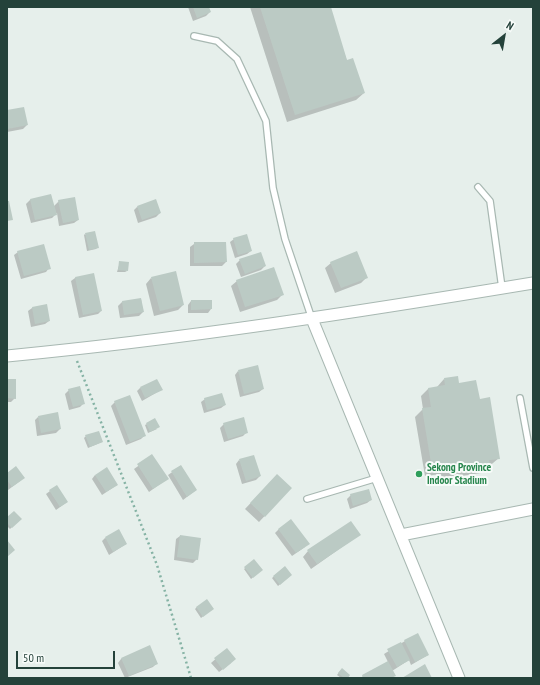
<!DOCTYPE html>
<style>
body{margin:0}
#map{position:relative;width:540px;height:685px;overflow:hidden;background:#e6efeb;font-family:"PT Sans Narrow",sans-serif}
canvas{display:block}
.frame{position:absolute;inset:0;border:8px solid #24423a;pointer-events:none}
.north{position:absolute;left:484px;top:16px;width:40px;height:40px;-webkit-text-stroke:3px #f7fbf9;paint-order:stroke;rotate:31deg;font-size:11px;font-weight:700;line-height:16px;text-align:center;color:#24423a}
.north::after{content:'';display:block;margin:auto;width:14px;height:18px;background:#24423a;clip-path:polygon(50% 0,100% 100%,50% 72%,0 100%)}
.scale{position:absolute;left:16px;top:651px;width:99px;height:18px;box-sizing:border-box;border:2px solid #24423a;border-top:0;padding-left:5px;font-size:12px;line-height:14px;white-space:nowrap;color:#24423a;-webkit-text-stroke:3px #f7fbf9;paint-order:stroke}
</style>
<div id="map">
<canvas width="540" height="685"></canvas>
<div class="frame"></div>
<div class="north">N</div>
<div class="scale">50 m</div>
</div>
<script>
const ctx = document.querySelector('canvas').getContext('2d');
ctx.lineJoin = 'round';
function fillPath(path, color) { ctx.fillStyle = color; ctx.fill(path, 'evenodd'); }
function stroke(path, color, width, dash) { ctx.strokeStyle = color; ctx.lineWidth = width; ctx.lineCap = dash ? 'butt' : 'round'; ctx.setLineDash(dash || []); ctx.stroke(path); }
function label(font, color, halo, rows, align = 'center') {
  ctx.font = font + ' "PT Sans Narrow",sans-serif'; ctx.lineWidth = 4; ctx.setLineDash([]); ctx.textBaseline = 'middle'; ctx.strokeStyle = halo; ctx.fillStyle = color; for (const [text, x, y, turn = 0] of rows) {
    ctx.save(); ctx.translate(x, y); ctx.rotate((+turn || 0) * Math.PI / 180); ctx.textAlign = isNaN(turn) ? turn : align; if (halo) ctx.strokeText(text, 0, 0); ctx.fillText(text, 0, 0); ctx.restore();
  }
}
fillPath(new Path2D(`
 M188,7H208L210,12L206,16L193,21Z
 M250,7H329L347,61L364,93L356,100L287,122Z
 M7,111L27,125L23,129L7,132Z
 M51,195L53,207L59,201L78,220L74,223L59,226L57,213L52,218L31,223L26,204L30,200Z
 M137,207L160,213L156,217L138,223L134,210Z
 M85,234L98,247L96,249L87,251L84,235Z
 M234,239L251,251L247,254L235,258L230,242Z
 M225,243L226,262L222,266H190V247L194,244Z
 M18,252L49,268L46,272L21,279L14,255Z
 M240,260L265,266L261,270L241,277L236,264Z
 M120,262L127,271L125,272H117Z
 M331,263L367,277L361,283L335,293L325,268Z
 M93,274L101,311L98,314L79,318L71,281L75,278Z
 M151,278L183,305L178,310L154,316L146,284Z
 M237,281L283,294L277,300L240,312L231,286Z
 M141,299L143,312L139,316L120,318L118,306L122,302Z
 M191,301H211V309L208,313H188V305Z
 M46,305L49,321L45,324L31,327L28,311L32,308Z
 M238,371L263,389L259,392L240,397L235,375Z
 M444,379L479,400L499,458L481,473L442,479L441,474L425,476L415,417L423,409L421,396L428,389L437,387Z
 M7,380L15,398L11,402H7Z
 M140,388L161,390L142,401L137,391Z
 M69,390L84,403L80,407L69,410L65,394Z
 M205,399L225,405L221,408L204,413L201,402Z
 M115,402L145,435L141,439L126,445L111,406Z
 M38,417L60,429L56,433L37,436L35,420Z
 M147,424L157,429L148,433L145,425Z
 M224,424L247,432L243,436L224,442L220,428Z
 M86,436L102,442L88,448L84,438Z
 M152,456L167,479L149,492L134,469Z
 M239,460L260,476L256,480L242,484L236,464Z
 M181,466L196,490L183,500L168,475Z
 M7,474L20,481L8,490L7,488Z
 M95,475L117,485L102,495L92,479Z
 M277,475L291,488L259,522L245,509Z
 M50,491L67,502L56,510L46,494Z
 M351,495L371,500L367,503L350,509L347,499Z
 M7,518L20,519L10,529L7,526Z
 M279,529L305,547L292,556L275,533Z
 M359,535L311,569L303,557L308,551Z
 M180,536L197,559L193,563L174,560L176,539Z
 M105,538L126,544L109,555L102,541Z
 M254,561L261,570L251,579L244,569Z
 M284,568L291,575L278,586L272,578Z
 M197,607L211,610L201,618L195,609Z
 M405,641L428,655L411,665L409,660L392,671L394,675L392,678H360L388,662L384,654Z
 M150,647L157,663L153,667L125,678L118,663L121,659Z
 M227,649L231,663L219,672L211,663Z
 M340,671L347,678H341L337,675Z`), '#0003');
fillPath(new Path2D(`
 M193,7H209L211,12L197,18Z
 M260,7H331L347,60L353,58L365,93L295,115Z
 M24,107L28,125L7,129V110Z
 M51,194L57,215L35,220L30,199Z
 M75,197L79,220L63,223L58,200Z
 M156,199L161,213L142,220L137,206Z
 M7,201H9L13,220L7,221Z
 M95,231L99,248L89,250L85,233Z
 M247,234L252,251L238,255L233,238Z
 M194,242H226L227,262L194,263Z
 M44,244L51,269L24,276L17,251Z
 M357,251L368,278L341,288L330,262Z
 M261,252L266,266L245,274L239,259Z
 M119,261L129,262L128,271L118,270Z
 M274,267L284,295L245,307L236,280Z
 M176,271L184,305L160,311L151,277Z
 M94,273L102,311L83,315L75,277Z
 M141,298L144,312L124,315L122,301Z
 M191,300H212V309L191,310Z
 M47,304L50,321L35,324L32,307Z
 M258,365L264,389L244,394L238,370Z
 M458,376L459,383L476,380L480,399L490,397L500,459L489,460L490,466L449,472L448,467L432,469L422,408L431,407L428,388L445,385L444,378Z
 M7,379H16V399L7,398Z
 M157,379L163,390L145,398L140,387Z
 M80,386L85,404L73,407L68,389Z
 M222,393L226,405L207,410L204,398Z
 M130,395L146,436L130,442L114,401Z
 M58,412L61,429L41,433L38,416Z
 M244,417L248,433L228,439L223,423Z
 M155,418L160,427L150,432L146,423Z
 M99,431L103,442L90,447L85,435Z
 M152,454L169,479L153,489L137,464Z
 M254,455L261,476L246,481L239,459Z
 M181,465L197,490L187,497L171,471Z
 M16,466L25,478L12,487L7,480V473Z
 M107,467L118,485L106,492L95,475Z
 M277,474L292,488L265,517L250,503Z
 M57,485L68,502L60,507L49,490Z
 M369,489L372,500L353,506L350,494Z
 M14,511L22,519L12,528L7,523V517Z
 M291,519L310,544L296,553L278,529Z
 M351,521L361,535L317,564L307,550Z
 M119,529L127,544L113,552L105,537Z
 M180,535L201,538L198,560L177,557Z
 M7,540L15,550L7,557Z
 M254,559L263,570L253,578L244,567Z
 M285,566L292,575L280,585L273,576Z
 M207,599L214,609L203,617L196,607Z
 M418,633L429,655L415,662L404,640Z
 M401,642L410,660L397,667L387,649Z
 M150,645L158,664L129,676L121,658Z
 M227,648L236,659L223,670L214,658Z
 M388,661L396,676L391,678H363L362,675Z
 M425,664L432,678H402Z
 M342,668L350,675L348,678H344L338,673Z`), '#bbcac4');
const lane = new Path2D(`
 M194,36L217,41L237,59L266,121L273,188L285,239L312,319
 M478,187L490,201L502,288
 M520,398L533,468
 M307,499L377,478`);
const street = new Path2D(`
 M312,319L459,678
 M7,356C183,339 358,312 533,283
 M401,535L533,509`);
stroke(lane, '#a8b8b2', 8);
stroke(street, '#a8b8b2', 13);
stroke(new Path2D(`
 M77,361L157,565L191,678`), '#86b3a5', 2.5, [2, 3]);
stroke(lane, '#fff', 5.5);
stroke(street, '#fff', 11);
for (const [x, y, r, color] of [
 [419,474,4,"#2e9e5b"]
]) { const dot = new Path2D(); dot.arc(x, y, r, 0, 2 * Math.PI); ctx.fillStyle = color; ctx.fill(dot); stroke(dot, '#f7fbf9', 1.5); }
label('bold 11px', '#27864d', '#f7fbf9', [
 ["Sekong Province",427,468],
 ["Indoor Stadium",427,481]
], 'left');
</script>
